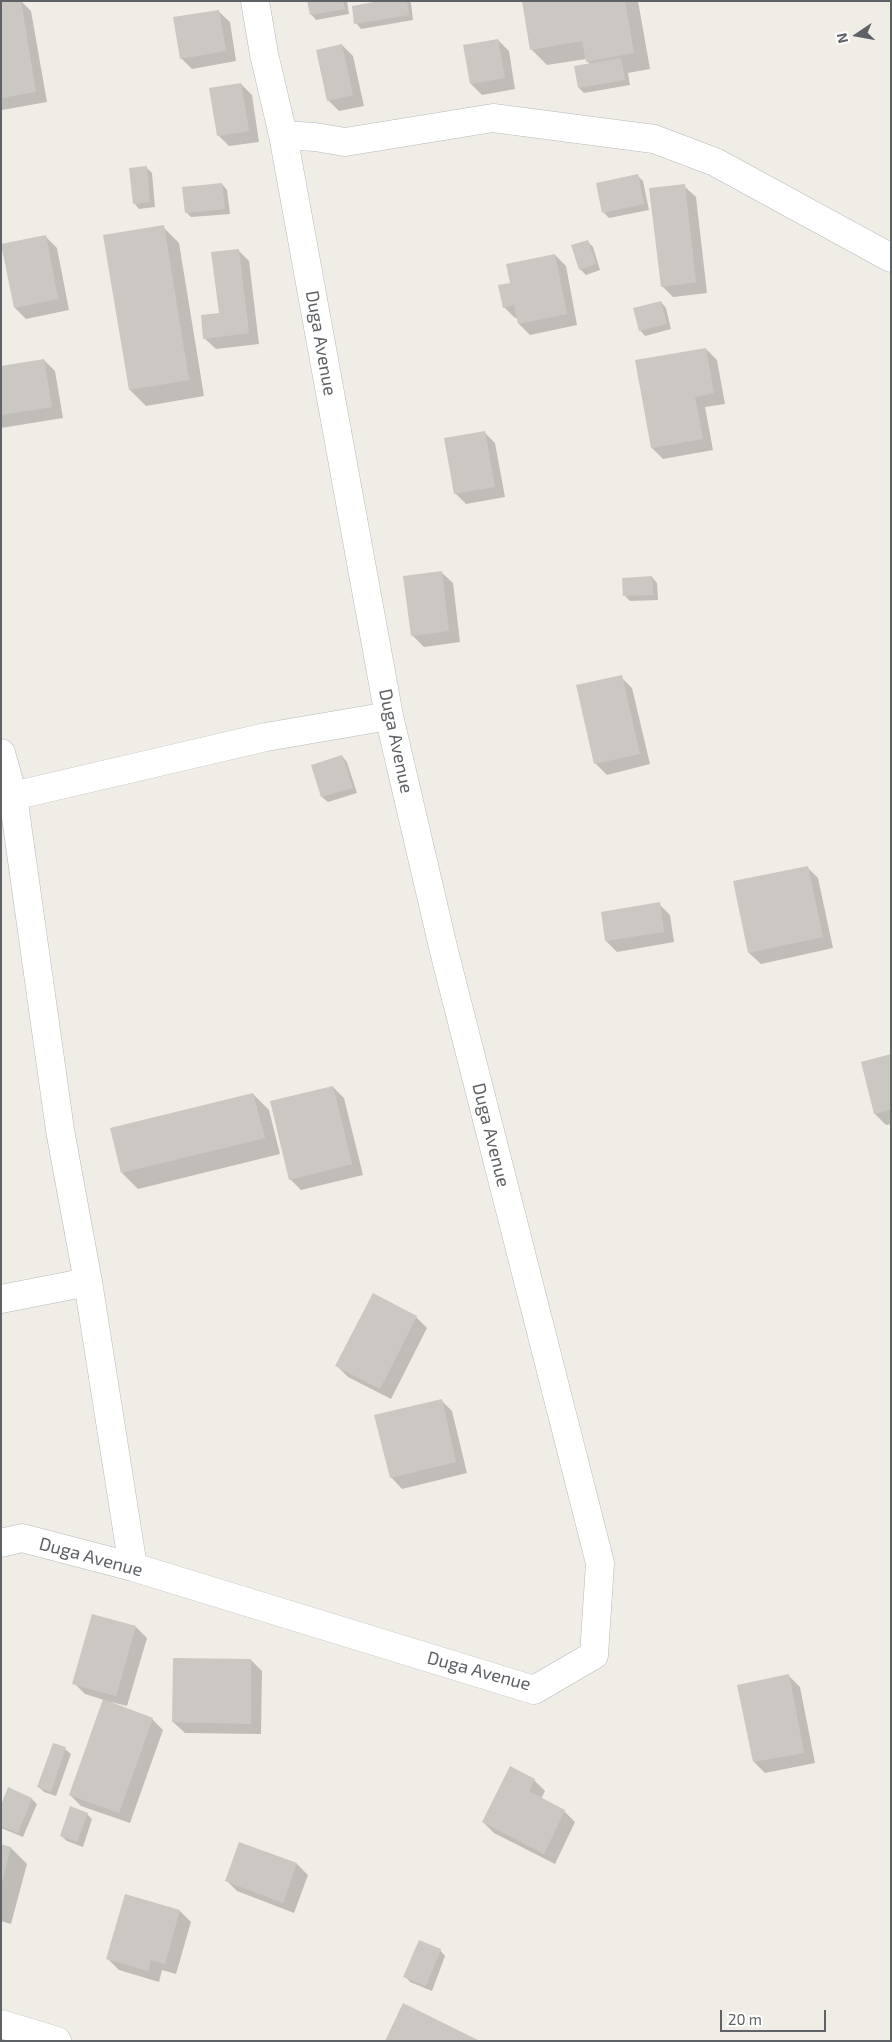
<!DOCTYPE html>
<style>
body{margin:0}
#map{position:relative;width:892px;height:2042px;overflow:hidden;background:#f0ede6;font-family:"Exo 2",sans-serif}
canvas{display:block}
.frame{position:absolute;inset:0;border:2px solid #5e6266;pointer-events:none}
.north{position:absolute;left:832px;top:10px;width:50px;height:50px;-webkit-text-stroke:4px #fff;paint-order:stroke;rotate:258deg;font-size:14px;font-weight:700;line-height:20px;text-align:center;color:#5e6266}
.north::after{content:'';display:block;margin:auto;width:18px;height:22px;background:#5e6266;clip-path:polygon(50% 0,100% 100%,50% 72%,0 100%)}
.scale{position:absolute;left:720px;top:2010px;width:106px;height:22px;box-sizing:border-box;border:2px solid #5e6266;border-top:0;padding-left:6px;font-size:15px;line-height:18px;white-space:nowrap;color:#5e6266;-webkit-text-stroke:4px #fff;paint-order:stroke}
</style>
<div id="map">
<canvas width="892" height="2042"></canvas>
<div class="frame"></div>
<div class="north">N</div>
<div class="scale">20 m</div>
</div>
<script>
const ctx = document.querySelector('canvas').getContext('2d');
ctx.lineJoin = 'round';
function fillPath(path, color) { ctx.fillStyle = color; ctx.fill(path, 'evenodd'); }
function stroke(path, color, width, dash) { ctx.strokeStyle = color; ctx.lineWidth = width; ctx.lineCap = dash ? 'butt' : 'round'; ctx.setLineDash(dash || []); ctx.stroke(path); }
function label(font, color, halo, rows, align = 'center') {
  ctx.font = font + ' "Exo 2",sans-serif'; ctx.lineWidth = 4; ctx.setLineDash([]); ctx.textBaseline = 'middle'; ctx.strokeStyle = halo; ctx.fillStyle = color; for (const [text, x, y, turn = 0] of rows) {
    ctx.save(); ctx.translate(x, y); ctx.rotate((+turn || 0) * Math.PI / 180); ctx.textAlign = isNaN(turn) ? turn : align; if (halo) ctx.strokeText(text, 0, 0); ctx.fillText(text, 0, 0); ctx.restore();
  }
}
fillPath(new Path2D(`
 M11,1H21L31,11L47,102L2,110L1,3Z
 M309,1H347L349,14L316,20L311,14Z
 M387,1H409L411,3L413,20L361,29L356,23Z
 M523,1H638L650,69L628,73L630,85L584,93L579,88L590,65L586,59L547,65L531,49Z
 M218,11L230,22L236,61L192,69L181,58Z
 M498,40L509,51L515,89L482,95L471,84Z
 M342,45L353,56L364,106L339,111L328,100Z
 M241,84L252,95L259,142L229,146L218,135Z
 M146,167L152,173L155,207L139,209L134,203Z
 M637,175L643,181L649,210L609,218L604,213Z
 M222,184L227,190L230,214L191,217L186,212Z
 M684,186L696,197L707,293L673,297L662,286Z
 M163,227L179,243L204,396L146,406L130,390Z
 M46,237L57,248L69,310L26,319L15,308Z
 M588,242L593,247L600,270L586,275L580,269Z
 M238,250L249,261L259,344L216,349L204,338L220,314Z
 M555,255L566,266L577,325L530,335L519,324L518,318H515L504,307L511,284Z
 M661,302L666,308L671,329L645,336L640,330Z
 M706,349L717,360L725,404L705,407L713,450L663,459L652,448L637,361Z
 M44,360L55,371L63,418L1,428V368Z
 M484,432L495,443L505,497L466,504L455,493Z
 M441,572L453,583L460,642L424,647L413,636Z
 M652,577L657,583L658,600L630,601L625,596Z
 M621,677L632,688L650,764L607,775L596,764L577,686Z
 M342,756L347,762L357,793L328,802L322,797Z
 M807,867L818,878L833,948L761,964L749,953Z
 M659,904L670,915L674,942L617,952L606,941Z
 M891,1056V1124L886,1125L875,1114L862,1063Z
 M333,1087L344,1098L363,1175L301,1190L290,1179Z
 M253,1094L269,1110L280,1154L138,1189L122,1173Z
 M416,1317L427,1328L391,1399L348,1377L337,1366Z
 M441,1400L452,1411L467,1473L402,1489L391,1477Z
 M136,1627L147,1638L127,1706L111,1702V1704L152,1719L163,1730L130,1823L81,1806L70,1795L104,1700L85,1694L74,1683Z
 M251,1660L262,1671L261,1734L185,1733L173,1722Z
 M789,1676L800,1687L815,1763L765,1773L754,1762Z
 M65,1749L71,1754L56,1796L44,1792L38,1786Z
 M534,1780L545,1791L541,1799L564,1811L575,1822L555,1864L494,1833L483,1822Z
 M9,1789L32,1799L37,1804L23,1837L1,1828V1808Z
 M87,1814L92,1819L83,1847L67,1841L61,1836Z
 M1,1846L11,1848L27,1864L11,1924L1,1921Z
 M297,1864L308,1875L294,1913L237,1891L226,1880Z
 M180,1911L191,1922L176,1974L162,1970L159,1982L119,1970L108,1959Z
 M440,1950L445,1956L432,1991L410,1982L405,1976Z`), '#0003');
fillPath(new Path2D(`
 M21,1L36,92L1,98V2Z
 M307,1H343L345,9L310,15Z
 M379,1H407L409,15L354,24L352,6Z
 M522,1H625L634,53L586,62L582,41L530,50Z
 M219,10L226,51L180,59L173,17Z
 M498,39L505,78L470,84L463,45Z
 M342,44L353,95L327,101L316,50Z
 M621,58L625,80L578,88L574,66Z
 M241,83L249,131L217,136L209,88Z
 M147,166L150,202L133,204L129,168Z
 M638,174L644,204L602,213L596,183Z
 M222,183L225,209L185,213L182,187Z
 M685,184L696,282L661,287L649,188Z
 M164,225L189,380L129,390L103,235Z
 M46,235L58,299L14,308L1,244Z
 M588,240L596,264L579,270L571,245Z
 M239,249L249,333L203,339L201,315L219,313L211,252Z
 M555,254L567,314L518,324L514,305L503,308L498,285L510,283L506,264Z
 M661,301L667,324L639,331L633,308Z
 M706,348L714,393L695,397L703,439L651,448L635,360Z
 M44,359L52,407L1,415V366Z
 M485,431L495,487L454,494L444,438Z
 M442,571L449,631L411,636L403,576Z
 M652,576L653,595L623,596L622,578Z
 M622,675L640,754L594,764L576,685Z
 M342,755L353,788L321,797L311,765Z
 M808,866L823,937L748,953L733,881Z
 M660,902L664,932L605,941L601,912Z
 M891,1054V1110L874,1114L861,1062Z
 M333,1086L352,1164L289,1180L270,1101Z
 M253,1093L265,1138L121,1173L110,1128Z
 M373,1293L417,1316L380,1389L335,1366Z
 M442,1399L456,1462L390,1478L374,1415Z
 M92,1614L136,1626L116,1696L72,1684Z
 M173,1658L251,1659V1724L172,1722Z
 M789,1674L804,1753L753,1762L737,1685Z
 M103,1699L153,1718L119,1813L69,1795Z
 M53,1743L66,1747L51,1792L37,1787Z
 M510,1766L535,1779L529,1791L565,1810L544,1854L482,1822Z
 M8,1787L32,1798L18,1833L1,1826V1805Z
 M70,1806L88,1813L77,1842L60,1836Z
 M239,1842L297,1863L283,1903L225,1881Z
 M1,1844L11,1847L2,1882H1Z
 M125,1894L180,1910L165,1964L151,1960L148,1971L106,1959Z
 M419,1940L441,1949L426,1986L403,1977Z
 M403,2003L480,2041H385Z`), '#cbc8c3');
const street = new Path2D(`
 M283,135L315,137L345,142L493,118L654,139L715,162L891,258
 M1,753L13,796L60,1130L88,1282L133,1567
 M13,796L266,737L389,716
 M1,1299L88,1282
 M1,1543L22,1538L133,1567L534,1690L594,1655L600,1563L444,951L389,716L283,135L264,54L255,1
 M1,2024L57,2041`);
stroke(street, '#b6b9bc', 29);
stroke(street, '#fff', 28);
label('18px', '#5e6266', '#fff', [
 ["Duga Avenue",321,343,80],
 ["Duga Avenue",396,741,78],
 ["Duga Avenue",491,1135,76],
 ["Duga Avenue",91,1557,15],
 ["Duga Avenue",479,1671,15]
]);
</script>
